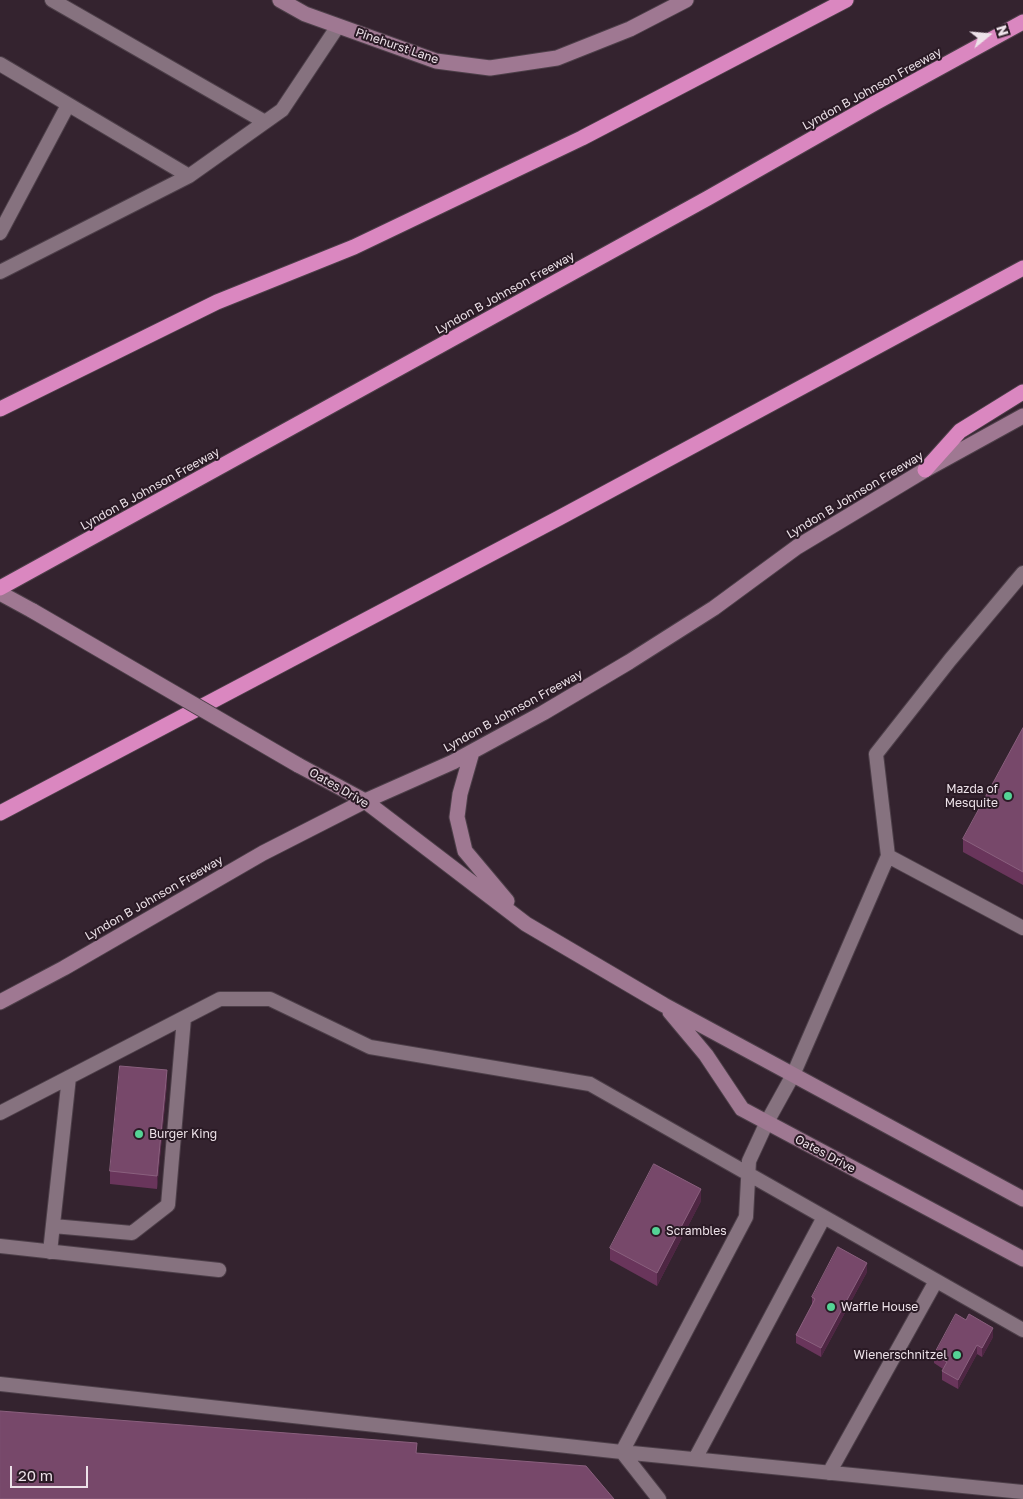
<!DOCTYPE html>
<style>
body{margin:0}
#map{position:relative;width:1023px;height:1499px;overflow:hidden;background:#34232f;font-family:"Golos Text",sans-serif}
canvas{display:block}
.north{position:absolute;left:963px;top:10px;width:50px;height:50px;-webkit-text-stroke:4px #2a1a25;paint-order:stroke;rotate:73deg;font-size:14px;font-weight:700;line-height:20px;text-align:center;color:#ede2e9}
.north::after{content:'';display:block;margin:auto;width:18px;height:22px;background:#ede2e9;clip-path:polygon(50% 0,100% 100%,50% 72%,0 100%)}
.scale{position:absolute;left:10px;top:1466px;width:78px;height:22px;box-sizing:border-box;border:2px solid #ede2e9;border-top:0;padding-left:6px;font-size:15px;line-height:18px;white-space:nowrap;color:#ede2e9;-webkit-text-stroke:4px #2a1a25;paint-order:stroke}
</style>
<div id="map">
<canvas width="1023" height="1499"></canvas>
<div class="north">N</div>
<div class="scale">20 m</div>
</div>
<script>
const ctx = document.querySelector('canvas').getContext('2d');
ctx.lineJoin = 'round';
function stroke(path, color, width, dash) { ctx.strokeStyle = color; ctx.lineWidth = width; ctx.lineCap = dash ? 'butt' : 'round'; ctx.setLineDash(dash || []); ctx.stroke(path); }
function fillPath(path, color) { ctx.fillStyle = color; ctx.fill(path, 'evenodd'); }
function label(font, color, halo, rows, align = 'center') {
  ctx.font = font + ' "Golos Text",sans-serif'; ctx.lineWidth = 4; ctx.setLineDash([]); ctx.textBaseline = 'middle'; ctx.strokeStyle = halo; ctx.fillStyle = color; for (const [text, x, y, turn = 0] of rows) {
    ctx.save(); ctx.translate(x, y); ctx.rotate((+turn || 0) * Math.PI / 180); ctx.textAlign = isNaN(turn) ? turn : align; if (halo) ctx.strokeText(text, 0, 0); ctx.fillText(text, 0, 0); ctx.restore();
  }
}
const lane = new Path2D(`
 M52,0L265,122
 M0,64L189,176
 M0,233L68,105
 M0,272L189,176L282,110L338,26
 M888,856L1023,928
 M0,1113L220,999H270L370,1047L590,1084L1023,1330
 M53,1226L132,1233L168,1205L184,1018
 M0,1246L219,1270
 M50,1252L69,1077
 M0,1384L622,1452L1023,1492
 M695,1459L824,1217
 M829,1473L936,1281
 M659,1499L622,1452L746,1217L749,1161L767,1122L793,1075L888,856L876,754L950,660L1023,573`);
const secondary = new Path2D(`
 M280,0L305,14L436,61L490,68L557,58L630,29L686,0
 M0,593L33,611
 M472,752L460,794L457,817L465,851L507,901
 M298,765L365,801L526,924L664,1005L1023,1199
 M0,1002L64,968L263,853L365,801L453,762L543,713L629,662L714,608L797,547L925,470L1023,416
 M670,1012L706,1055L742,1109L1023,1259`);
const highway = new Path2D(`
 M0,409L217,302L354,247L582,138L846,0
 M925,470L960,431L1023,392
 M0,588L708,198L875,103L1023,22
 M0,813L559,518L1023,268`);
stroke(lane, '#4d3f49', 16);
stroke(secondary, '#4d3f49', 17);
stroke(highway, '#4d3f49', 17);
stroke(lane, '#86727f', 14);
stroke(secondary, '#9f7892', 15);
stroke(highway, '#da87c0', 15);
const secondaryBridge = new Path2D(`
 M33,611L298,765`);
stroke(secondaryBridge, '#4d3f49', 17, []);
stroke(secondaryBridge, '#9f7892', 15);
fillPath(new Path2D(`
 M1023,728V885L963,852V839Z
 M167,1083L157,1189L110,1184V1171Z
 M701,1201L657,1286L610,1260V1248Z
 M867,1272L821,1357L796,1343V1335L812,1306V1297Z
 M993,1337L982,1357L977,1354L958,1389L942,1380V1371L943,1369L934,1363V1355Z`), '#69355b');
fillPath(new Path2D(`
 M167,1070V1083L157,1189V1176Z
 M701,1189V1201L657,1286V1273Z
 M867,1263V1272L821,1357V1348Z
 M993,1328V1337L982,1357V1348Z
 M977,1345V1354L958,1389V1380Z`), '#4e2643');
const building = new Path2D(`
 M1023,728V872L963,839Z
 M120,1066L167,1070L157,1176L110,1171Z
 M654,1164L701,1189L657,1273L610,1248Z
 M838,1247L867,1263L821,1348L796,1335L815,1299L812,1297Z
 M956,1314L966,1320L969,1314L993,1328L982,1348L977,1345L958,1380L942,1371L947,1362L934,1355Z
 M0,1411L417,1443L416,1453L586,1466L614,1499H0Z`);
fillPath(building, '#77486a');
stroke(building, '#8a607e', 1);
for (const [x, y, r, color] of [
 [1008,796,5,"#54d395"],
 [139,1134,5,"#54d395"],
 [656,1231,5,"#54d395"],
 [831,1307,5,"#54d395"],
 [957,1355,5,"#54d395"]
]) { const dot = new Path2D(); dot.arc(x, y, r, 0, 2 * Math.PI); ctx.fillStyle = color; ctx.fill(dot); stroke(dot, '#2a1a25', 2); }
label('12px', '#ede2e9', '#2a1a25', [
 ["Pinehurst Lane",397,46,19],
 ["Lyndon B Johnson Freeway",872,89,-29],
 ["Lyndon B Johnson Freeway",505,293,-29],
 ["Lyndon B Johnson Freeway",150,489,-29],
 ["Lyndon B Johnson Freeway",855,495,-31],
 ["Lyndon B Johnson Freeway",513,711,-29],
 ["Oates Drive",339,788,30],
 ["Lyndon B Johnson Freeway",154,898,-30],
 ["Oates Drive",825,1154,28]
]);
label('12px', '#ede2e9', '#2a1a25', [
 ["Mazda of",998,789,"right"],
 ["Mesquite",998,803,"right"],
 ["Burger King",149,1134],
 ["Scrambles",666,1231],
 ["Waffle House",841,1307],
 ["Wienerschnitzel",947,1355,"right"]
], 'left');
</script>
